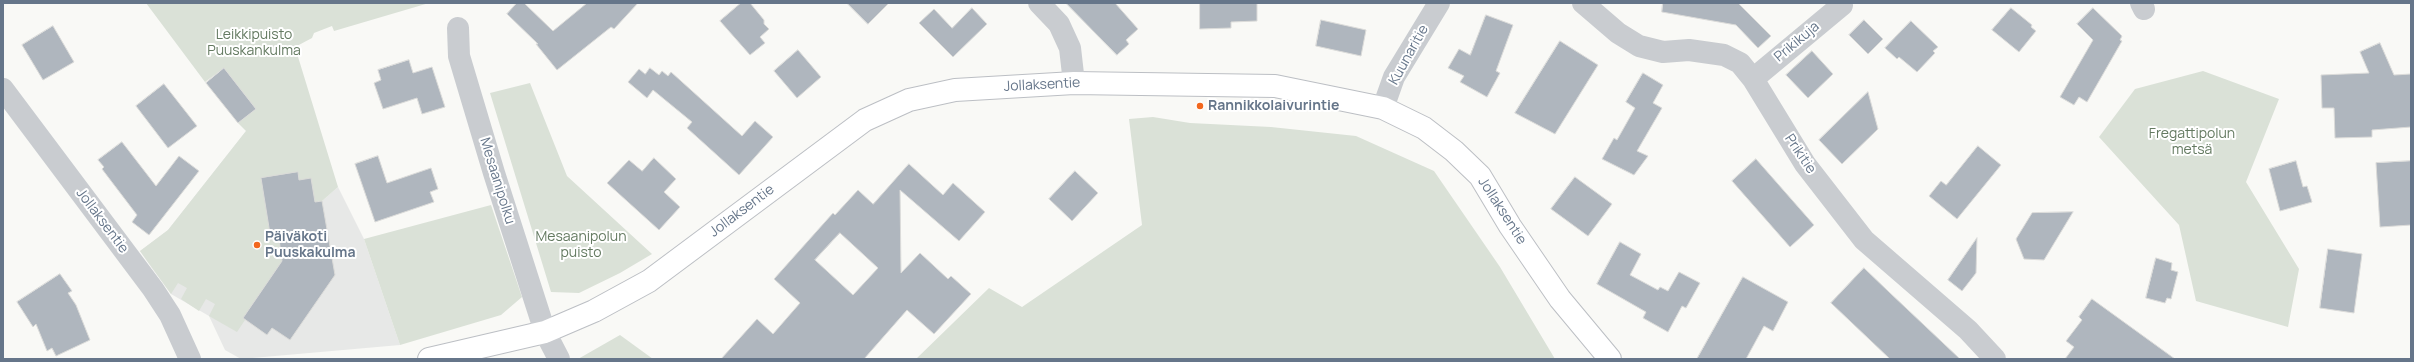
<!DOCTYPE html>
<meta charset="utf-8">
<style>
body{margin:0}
#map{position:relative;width:2414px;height:362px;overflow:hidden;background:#f9f9f6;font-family:Manrope,sans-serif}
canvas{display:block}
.frame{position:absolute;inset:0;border:4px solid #66768a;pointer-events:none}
</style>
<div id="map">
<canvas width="2414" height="362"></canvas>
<div class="frame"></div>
</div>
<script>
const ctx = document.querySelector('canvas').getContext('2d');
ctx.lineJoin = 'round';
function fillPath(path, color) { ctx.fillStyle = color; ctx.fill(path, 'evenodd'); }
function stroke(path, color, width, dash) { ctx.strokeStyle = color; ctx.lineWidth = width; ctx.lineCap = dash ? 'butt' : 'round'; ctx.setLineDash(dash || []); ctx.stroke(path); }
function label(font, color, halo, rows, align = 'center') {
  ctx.font = font + ' Manrope,sans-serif'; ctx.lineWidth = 4; ctx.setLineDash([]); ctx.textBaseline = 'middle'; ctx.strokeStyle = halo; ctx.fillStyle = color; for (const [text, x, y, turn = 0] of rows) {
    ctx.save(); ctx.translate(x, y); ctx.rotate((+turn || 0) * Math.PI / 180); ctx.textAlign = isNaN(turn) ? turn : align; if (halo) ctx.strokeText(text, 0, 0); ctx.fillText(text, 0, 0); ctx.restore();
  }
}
fillPath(new Path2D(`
 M246,131L322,201L338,187L364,239L400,345L241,359L225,350L209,316L171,294L151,267L140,251L168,230Z`), '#e7e8e7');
fillPath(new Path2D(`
 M146,3H429L334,31L332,26L314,33L312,38L295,47L338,187L279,239L282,261L243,318L245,320L237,332L209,316L215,304L206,299L199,311L181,299L187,288L178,283L171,294L140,251L168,230L246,131L238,123L256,109L224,68L205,82Z
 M2203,71L2279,99L2246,182L2299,269L2288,327L2196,301L2179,225L2099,137L2135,89Z
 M530,83L567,176L652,254L620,273L579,293L551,292L490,93Z
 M1153,117L1190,123L1271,127L1356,136L1434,171L1500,267L1555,359H916L989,288L1022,307L1142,225L1129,119Z
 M491,205L522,297L501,315L400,345L364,239Z
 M620,335L653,359H578Z`), '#dae1d7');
const building = new Path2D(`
 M517,3H524L553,31L587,3H638L614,29L611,27L557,70L536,44H538L507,14Z
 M741,3H750L764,20V24L769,29L760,37L765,43L750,55L720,21Z
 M847,3H889L868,24Z
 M1066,3H1115L1138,29L1126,40L1129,44L1117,55Z
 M1200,3H1257V21L1231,22V28L1200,29Z
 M1663,3H1738L1771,36L1758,48L1736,25L1662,12Z
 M972,8L987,24L953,57L919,23L934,9L952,28Z
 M2011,8L2032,25L2031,27L2036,31L2019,52L1992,30Z
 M2093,8L2122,36L2120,40L2122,41L2087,102L2079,97L2074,105L2060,97L2093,40L2077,24Z
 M1486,15L1513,25L1496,71L1500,73L1487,97L1460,82L1464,76L1448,68L1459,49L1470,55Z
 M1321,20L1366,30L1361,56L1316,46Z
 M1864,20L1883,39L1868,54L1849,35Z
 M1911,21L1938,47L1933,51L1935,53L1917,72L1899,57L1897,59L1885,48Z
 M53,26L74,62L43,80L22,45Z
 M1560,41L1598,65L1555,134L1515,113Z
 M2380,43L2394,75L2411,74V127L2372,130V137L2335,138L2334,108H2322L2321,75L2369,73L2360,52Z
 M798,50L821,77L797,98L774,71Z
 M1812,51L1833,74L1808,98L1786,75Z
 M409,60L413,73L432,67L445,107L422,114L417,98L383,109L374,83L381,80L378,70Z
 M224,68L256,109L238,123L206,83Z
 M650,68L659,75L662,71L668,76L671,72L742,136L755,121L773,137L739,175L687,128L692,122L653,90L647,98L628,82L639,69L645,74Z
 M1643,73L1663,85L1653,103L1662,108L1637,151L1648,156L1634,175L1602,159L1614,138L1617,140L1635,108L1626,102Z
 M164,84L197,126L168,148L136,106Z
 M1868,92L1878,129L1842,164L1819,140Z
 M122,142L156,186L179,156L199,171L149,235L132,222L137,215L102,169L104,167L98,160Z
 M1978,146L2001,165L1957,219L1929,196L1941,181L1946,185Z
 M378,156L387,183L431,168L438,189L430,192L434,202L375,222L355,164Z
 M654,158L676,179L664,192L680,207L659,230L607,183L629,160L642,171Z
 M1756,159L1814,225L1790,247L1732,181Z
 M2296,161L2303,187L2307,186L2312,202L2280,211L2269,169Z
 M2411,161V225L2380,227L2376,163Z
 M909,164L943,195L953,183L985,212L959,241L900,190L901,273L920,253L948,279L951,276L971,294L934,334L907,310L864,359H721L757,319L773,334L800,303L774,279L833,213L835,215L858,190L873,204ZM840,233L878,268L853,295L815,260Z
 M1075,171L1098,193L1072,221L1049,199Z
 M298,172L299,180L311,178L315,202L322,201L335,275L290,340L272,328L267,335L243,318L282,261L279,239L271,240L261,178Z
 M1575,177L1612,204L1588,236L1551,209Z
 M2073,212L2044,260L2024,259L2016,239L2032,213Z
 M1977,238L1976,273L1962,291L1948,280Z
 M1620,242L1641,254L1630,275L1658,290L1660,287L1668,291L1679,272L1700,283L1686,308L1682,306L1668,332L1643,318L1646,312L1597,284Z
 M2328,249L2362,254L2354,313L2320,308Z
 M2156,258L2172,263L2171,270L2178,272L2171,299L2167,298L2165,303L2146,298Z
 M1864,268L1889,292L1960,359H1890L1831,303Z
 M60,274L72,291L68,293L76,305L90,340L56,356L52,348L47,351L36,324L33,327L17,302Z
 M1743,277L1788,302L1773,331L1764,326L1746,359H1697Z
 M2092,299L2175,359H2065L2074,347L2066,341L2082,320L2079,317Z`);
fillPath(building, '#afb6be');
stroke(building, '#dbdbd9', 1);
const major = new Path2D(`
 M429,359L545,332L594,311L649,281L865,120L909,100L955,90L1074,83L1275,86L1383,108L1424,128L1454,151L1480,176L1510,226L1560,299L1610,359`);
stroke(major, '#bcbfc4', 24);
stroke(new Path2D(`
 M1039,3L1059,24L1070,48L1074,83
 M1583,3L1618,33L1639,46L1663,52L1689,50L1724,55L1740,63L1753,79L1805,164L1864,240L1968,330L1995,359
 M2141,3L2144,9
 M458,28L459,56L494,173L545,332L559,359
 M1753,79L1842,5
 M3,89L153,289L170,315L190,359
 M1383,108L1394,77L1439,3`), '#c9ccd0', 22);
stroke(major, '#fff', 22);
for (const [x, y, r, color] of [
 [1200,106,4,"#f2671e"],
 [257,245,4,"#f2671e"]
]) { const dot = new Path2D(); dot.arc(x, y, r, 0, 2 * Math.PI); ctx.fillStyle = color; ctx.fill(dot); stroke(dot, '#fff', 1.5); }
label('14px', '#647a61', '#fff', [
 ["Leikkipuisto",254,35],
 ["Puuskankulma",254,51],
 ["Fregattipolun",2192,134],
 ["metsä",2192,150],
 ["Mesaanipolun",581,237],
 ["puisto",581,253]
]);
label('14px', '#66768a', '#fff', [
 ["Prikikuja",1797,42,-40],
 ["Kuunaritie",1409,55,-61],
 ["Jollaksentie",1042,85,-3],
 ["Prikitie",1800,154,56],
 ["Mesaanipolku",497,181,73],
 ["Jollaksentie",742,211,-37],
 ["Jollaksentie",1502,211,57],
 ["Jollaksentie",102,221,53]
]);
label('bold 14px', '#66768a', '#fff', [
 ["Rannikkolaivurintie",1208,106],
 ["Päiväkoti",265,237],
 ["Puuskakulma",265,253]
], 'left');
</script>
